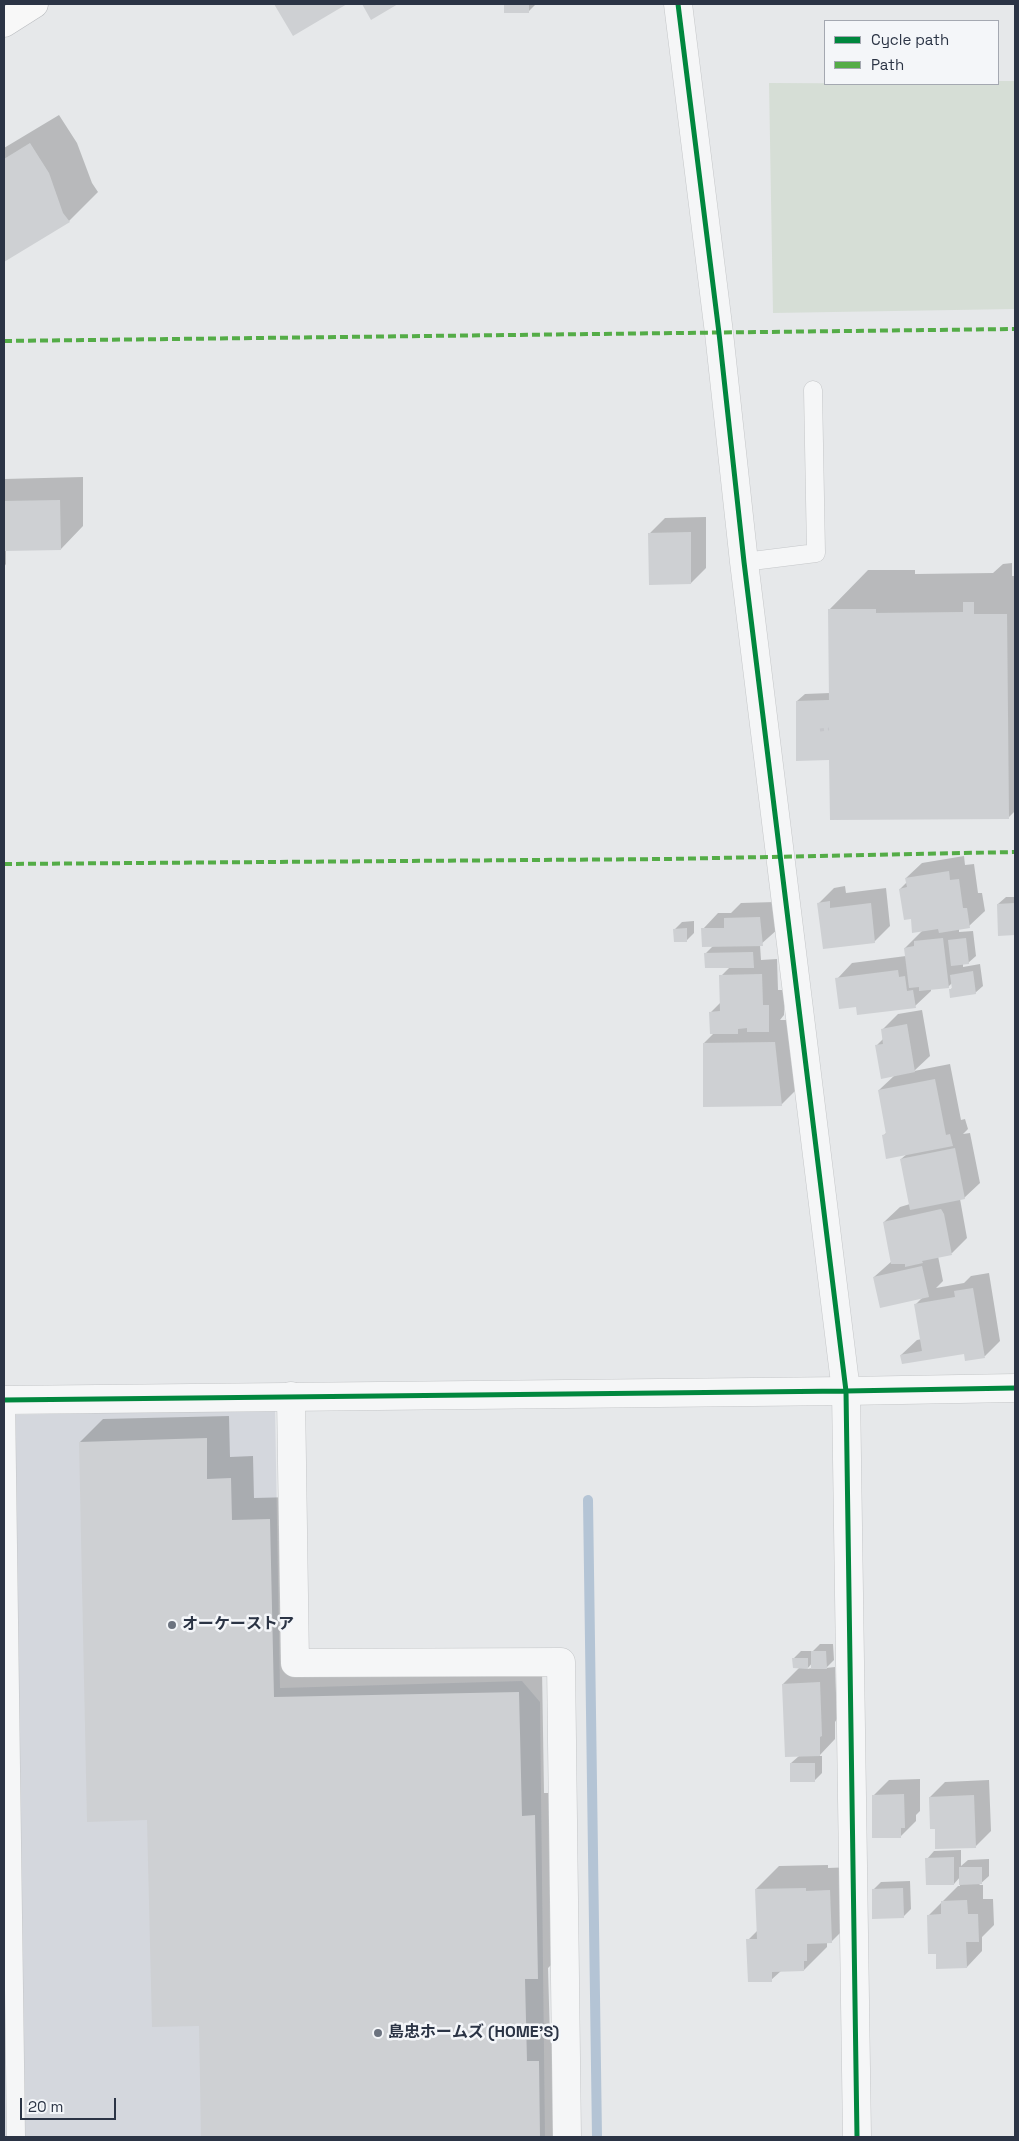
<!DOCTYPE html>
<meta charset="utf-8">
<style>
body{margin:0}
#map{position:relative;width:1019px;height:2141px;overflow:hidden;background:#e6e8ea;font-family:"Space Grotesk",sans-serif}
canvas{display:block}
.frame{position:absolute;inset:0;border:5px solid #2b3445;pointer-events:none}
.legend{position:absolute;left:824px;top:20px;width:175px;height:65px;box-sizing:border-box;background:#f4f6f9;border:1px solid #a4a8b1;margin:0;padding:6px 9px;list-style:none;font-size:15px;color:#2b3445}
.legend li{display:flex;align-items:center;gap:10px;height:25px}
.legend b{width:25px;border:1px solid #a4a8b1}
.scale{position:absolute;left:20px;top:2098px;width:96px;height:22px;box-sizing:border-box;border:2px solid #2b3445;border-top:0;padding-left:6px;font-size:15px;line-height:18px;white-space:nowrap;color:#2b3445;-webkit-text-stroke:4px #f4f6f9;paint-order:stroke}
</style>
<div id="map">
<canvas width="1019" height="2141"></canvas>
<div class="frame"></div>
<ul class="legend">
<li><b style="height:6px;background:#00873e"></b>Cycle path</li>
<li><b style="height:6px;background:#54ac47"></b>Path</li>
</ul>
<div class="scale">20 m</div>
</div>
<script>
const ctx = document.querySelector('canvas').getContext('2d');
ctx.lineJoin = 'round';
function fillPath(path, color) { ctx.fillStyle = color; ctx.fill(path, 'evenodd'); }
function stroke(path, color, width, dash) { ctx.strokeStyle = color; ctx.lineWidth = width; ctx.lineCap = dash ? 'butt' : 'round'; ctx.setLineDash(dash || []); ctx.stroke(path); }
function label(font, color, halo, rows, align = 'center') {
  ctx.font = font + ' "Space Grotesk","Noto Sans JP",sans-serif'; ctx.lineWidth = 5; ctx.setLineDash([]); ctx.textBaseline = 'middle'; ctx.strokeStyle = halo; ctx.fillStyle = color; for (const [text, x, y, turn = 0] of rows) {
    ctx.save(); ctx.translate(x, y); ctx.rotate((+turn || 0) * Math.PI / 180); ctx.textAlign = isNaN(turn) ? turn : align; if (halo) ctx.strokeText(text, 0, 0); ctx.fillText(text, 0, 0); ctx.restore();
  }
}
fillPath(new Path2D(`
 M275,1409L280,1688L522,1681L540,1702L545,2137H4V1415Z`), '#d4d7dd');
fillPath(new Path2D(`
 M998,81H1015V309L773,313L769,83L998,84Z`), '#d6ded6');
fillPath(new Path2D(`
 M275,4H345L293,34Z
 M505,4H554H536L528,12H505Z
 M59,115L77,143L92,183L98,192L69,221L4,261V148Z
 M83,477V526L61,549L6,550V564L4,567V479Z
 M706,517V568L691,583L650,533L665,518Z
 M1012,563V576H1015V811L1008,818L831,759L797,701L805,694L830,693L829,610L868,570H915V574L993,573L1003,564Z
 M964,856L965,865L974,864L978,893H982L985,911L969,926L959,928V932L973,931L976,956L968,963L963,964V967L980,964L983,986L975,993L950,990L953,987L952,983L948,987L931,989V991L915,1006H857L837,979L852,963L906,956L905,948L923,930L912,918L900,889L907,882L906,878L922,863Z
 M845,886L846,893L886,888L890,926L874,942L819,903L834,888Z
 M1006,897H1015V934L999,935L998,904Z
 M775,902L778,929L760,945L761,960L777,959L778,990H784V1015L780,1020H798L804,1082L781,1105L704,1043L714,1033L711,1012L721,1002V976L730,967L706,953L714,945L703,929L718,913H731L741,903Z
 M694,921V933L687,940L675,929L682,922Z
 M922,1010L930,1056L914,1071L950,1064L961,1120L965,1119L968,1129L963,1134L970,1133L980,1183L964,1198L960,1199L967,1238L952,1253L938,1256L943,1281L936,1288L964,1283L971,1276L989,1273L1000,1341L985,1356L966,1360L965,1352L901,1355L917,1340L922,1339L915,1305L923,1297L874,1277L892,1261L884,1222L900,1207L910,1204L901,1159L907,1154L883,1136L887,1132L879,1090L895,1075L877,1045L884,1038L882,1030L898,1014Z
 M229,1416L230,1457L253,1456L254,1498L293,1497L297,1675L542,1669L544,1793H557L561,1955L548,1968L550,2039L561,2038L563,2137H202L200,2025L148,1819L80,1442L103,1419Z
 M820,1644H833L834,1660L826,1668L835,1667L837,1719L835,1722V1739L819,1756H822V1773L815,1780L791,1763L799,1756L783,1684L800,1667L794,1658L801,1651H813ZM813,1662V1668L807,1669Z
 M920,1779V1811L916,1815V1821L900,1837L873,1796L889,1780Z
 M989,1780L991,1831L975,1847L936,1828L930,1797L945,1782Z
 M961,1850V1866L968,1860L989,1859V1876L979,1885H983V1899H993L994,1925L982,1937V1951L967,1967L937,1953L928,1916L958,1886H960V1877L954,1884L927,1859L934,1851Z
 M828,1865V1868L853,1867L854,1919L831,1942H827V1947L804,1970L781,1971L771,1980L748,1940L758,1930L756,1889L779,1866Z
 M910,1881L911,1909L903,1917L873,1890L881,1882Z`), '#0003');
stroke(new Path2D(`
 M588,1500L597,2137`), '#b4c4d5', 10);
fillPath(new Path2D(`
 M274,4H347L293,36Z
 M362,4H398L371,20Z
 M504,4H529V13H504Z
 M30,143L49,173L63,213L70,222L4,262V159Z
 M60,500L61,550L4,551V501Z
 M691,532V584L649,585L648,533Z
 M963,602H974V614H1007L1009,819L830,820L829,760L796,761V701L829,700L828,609H876V613L963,612Z
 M949,871L950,880L959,879L963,908H967L970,928L939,933L938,929L912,933L911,919L904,920L899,889L907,887L905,878Z
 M830,901V908L871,903L875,943L823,949L817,903Z
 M1015,903V935L998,936L997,904Z
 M760,917L763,946L702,947L701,928H724V918Z
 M687,928V942H674L673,929Z
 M943,938L949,988L919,991V987L909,988L904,948L914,946V941Z
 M966,938L969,964L951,966L948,940Z
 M753,952L754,968H705L704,953Z
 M898,970L899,977L905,976L907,991L913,990L916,1008L857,1015L856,1007L839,1009L835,978Z
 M973,971L976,994L950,998L949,989H952L950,975Z
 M762,974L763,1005H769V1032H747V1028L738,1029V1034H710L709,1012L720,1011L719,975Z
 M907,1024L915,1072L881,1079L875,1045L883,1044L881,1029Z
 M775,1042L782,1106L703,1107V1043Z
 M935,1079L946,1135L950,1134L953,1146L886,1159L882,1135L886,1134L878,1090Z
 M955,1148L965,1199L910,1210L900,1159Z
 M941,1209L944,1214L952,1255L922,1261L923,1263L905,1267V1264H891L883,1222Z
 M922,1266L929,1297L880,1308L873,1277Z
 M973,1288L985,1358L965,1361L964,1354L902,1364L900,1355L922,1351L914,1304L955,1297L954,1291Z
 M207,1438V1479L231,1478L232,1520L270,1519L274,1697L519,1692L522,1816L535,1815L538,1979H525L527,2061H539L540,2137H201L199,2026L152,2027L147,1820L87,1822L79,1442Z
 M811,1651H826L827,1669H811Z
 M792,1658H808V1669L793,1668Z
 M820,1682L822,1736L820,1737V1756L785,1757L782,1684Z
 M790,1763H815V1782H790Z
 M904,1794L905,1828H901V1838H872V1795Z
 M974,1795L976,1848L935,1849V1829H930L929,1797Z
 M954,1857V1885H926L925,1858Z
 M959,1867H982V1884L959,1885Z
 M806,1888V1891L830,1890L832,1943L807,1944V1961H804V1971L772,1972V1982H748L746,1939H757L755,1889Z
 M903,1888L904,1918L872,1919V1889Z
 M967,1900L968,1914H978L979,1942H966L967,1968L936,1969V1954H928L927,1915L941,1914V1901Z`), '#ced0d3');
const service = new Path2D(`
 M744,562L816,553L813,390
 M6,1400L16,2137`);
const minor = new Path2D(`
 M678,4L719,333L744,562L846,1391L857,2137
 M291,1396L295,1663L561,1662L567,2137`);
const tertiary = new Path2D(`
 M4,1400L846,1391L1015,1388`);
const trunk = new Path2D(`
 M4,23L34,4`);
stroke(service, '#c4c6c8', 19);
stroke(minor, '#c4c6c8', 29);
stroke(tertiary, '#c4c6c8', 29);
stroke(trunk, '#b8bbbf', 29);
stroke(new Path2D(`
 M820,730L829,729`), '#c5c6ca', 3, [4, 4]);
stroke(service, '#f5f6f7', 18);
stroke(minor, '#f5f6f7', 28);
stroke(tertiary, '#f5f6f7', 28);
stroke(trunk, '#f8f8f8', 28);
stroke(new Path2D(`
 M4,341L1015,329
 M4,864L667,859L1015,852`), '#54ac47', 4, [8, 4]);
stroke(new Path2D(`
 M678,4L719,333L744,562L846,1391L857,2137
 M4,1400L846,1391L1015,1388`), '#00873e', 5);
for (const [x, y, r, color] of [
 [172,1625,5,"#6c737f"],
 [378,2033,5,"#6c737f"]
]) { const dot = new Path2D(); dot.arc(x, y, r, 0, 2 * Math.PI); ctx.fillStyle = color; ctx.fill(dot); stroke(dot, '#f4f6f9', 2); }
label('bold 16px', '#2b3445', '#f4f6f9', [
 ["オーケーストア",182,1625],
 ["島忠ホームズ (HOME'S)",388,2033]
], 'left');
</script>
